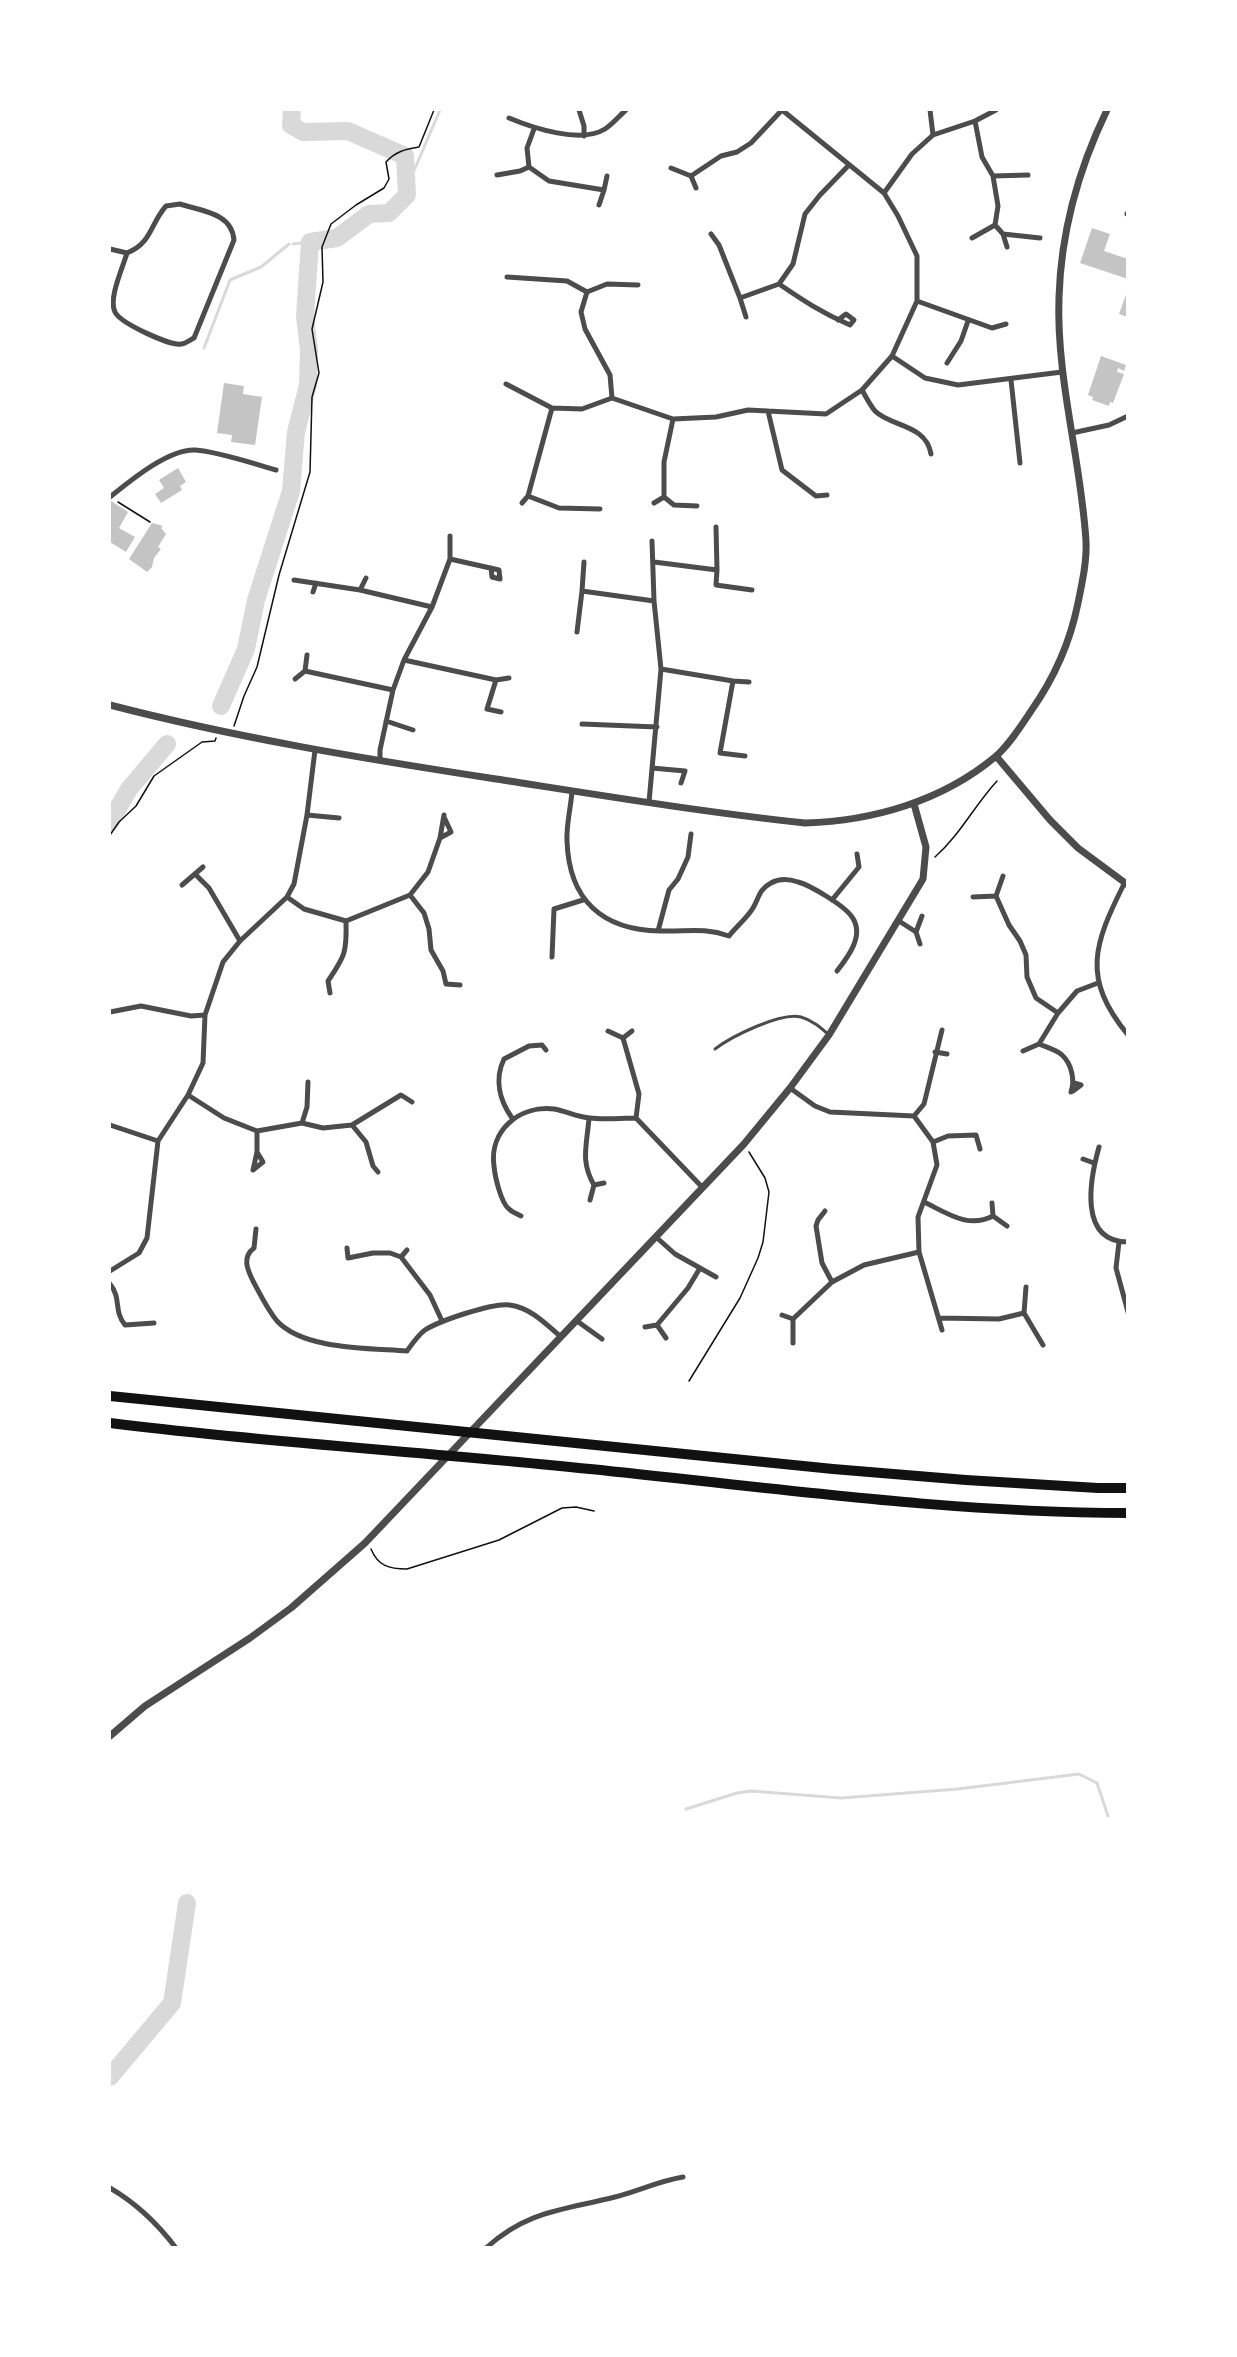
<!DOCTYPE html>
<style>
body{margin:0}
#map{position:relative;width:1237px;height:2357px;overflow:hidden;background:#fff;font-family:"Open Sans",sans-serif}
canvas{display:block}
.frame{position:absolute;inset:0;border:111px solid #fff;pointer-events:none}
</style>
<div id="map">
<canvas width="1237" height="2357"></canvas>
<div class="frame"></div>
</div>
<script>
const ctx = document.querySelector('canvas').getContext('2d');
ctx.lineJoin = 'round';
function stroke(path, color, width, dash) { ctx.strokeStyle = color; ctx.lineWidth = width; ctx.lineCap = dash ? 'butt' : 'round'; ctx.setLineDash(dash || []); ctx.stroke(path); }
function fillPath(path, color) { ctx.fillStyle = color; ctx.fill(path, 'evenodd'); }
stroke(new Path2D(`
 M407,195L413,173L440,110
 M293,244L310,242
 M204,348L230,280L261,267L289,244
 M686,1809L737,1793L751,1791L841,1798L958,1789L1079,1774L1097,1783L1108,1816`), '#d9d9d9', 3);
stroke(new Path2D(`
 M221,706L246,649L256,600L291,491L296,432L308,385L309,350L305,316L310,242L337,238L369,214L389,213L407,195L405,156L348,131L303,132L291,125L292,110
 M110,822L129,789L167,744
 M110,2077L172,2003L187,1903`), '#d9d9d9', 18);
fillPath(new Path2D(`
 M1092,228L1110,234L1104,251L1128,259V279L1080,263Z
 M1127,292H1128V317L1119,314Z
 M1101,356L1126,365L1124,371L1118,368L1117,372L1124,374L1113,403L1110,402L1109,406L1092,400L1093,397L1088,395Z
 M224,383L244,386L243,394L262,397L255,445L231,442L232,435L217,433Z
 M178,468L186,482L180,486L182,490L161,503L155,494L164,488L159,480Z
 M111,501L128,512L119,528L135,537L126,552L110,542Z
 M152,523L163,526L161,528L166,534L158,547L161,549L154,558L152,567L147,572L129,559Z`), '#c4c4c4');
stroke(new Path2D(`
 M118,502L150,522
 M234,726L244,696L257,667L279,575L310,472L312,397L319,373L312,329L323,282L322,247L331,224L356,205L384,188L389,179L386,162C395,152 405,149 419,147L434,110
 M110,835L119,822L136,806L154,776L202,742L215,741L216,738
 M935,857C960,835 974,806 997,781
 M689,1381L740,1298L758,1258L763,1242L769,1192L765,1178L749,1152
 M371,1549C378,1566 389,1569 407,1569L499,1540L562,1508L576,1507L594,1511`), '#111', 1.5);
stroke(new Path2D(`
 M715,1049C732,1036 781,1012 801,1017C812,1020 821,1028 829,1035`), '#4c4c4c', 3);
stroke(new Path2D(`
 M579,110L584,126V136
 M930,110L933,135
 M509,118C533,128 581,144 605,129C613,124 619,116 626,110
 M975,121L996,110
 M534,129L527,148L529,167L549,181L604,190L599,205
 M497,175L520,171L529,167
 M691,176L696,188
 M993,176L1028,175
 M604,190L607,176
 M884,193L912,154L933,135L975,121L982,157L993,176L998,206L995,225L1003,234L1007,247
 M180,204C202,211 232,213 234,240L194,338C190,340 185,344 181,344C170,346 120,323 115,312C108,299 123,267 127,253C152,243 150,224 166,206Z
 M1127,214L1128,212
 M711,234L719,245L740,298L779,284L793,264L805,214L820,195L849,165
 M1003,234L1040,238
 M972,238L995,225
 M110,249L127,253
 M507,277L567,281L587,292L581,312L585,329L610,375L612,398
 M779,284C804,301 822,313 850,325L854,320L846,314L838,320
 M587,292L607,284L638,285
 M740,298L746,317
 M917,301L992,328L1006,324
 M892,356L925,378L958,385L1062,372
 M947,363L961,341L968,321
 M1011,380L1020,463
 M506,384L552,408L582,409L612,398L673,419L716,417L748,410L826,414L862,390L892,356L917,301V256L898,216L884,193L782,110L751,143L737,152L721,156L691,176L671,168
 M862,390C866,397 870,405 875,411C891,427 926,424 931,454
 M552,408L528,496L559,508L600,509
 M768,411L782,470L816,496L827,495
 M673,419L664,462V497L674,505L697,506
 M1072,433L1109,425L1128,416
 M110,497C130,481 168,449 195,450C216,451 255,464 276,470
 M522,503L528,496
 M654,503L664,497
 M716,527L717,570
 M450,559L499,570L500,579
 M584,562L582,591L654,601
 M654,562L717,570L716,585L752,590
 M491,568L492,577L500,579
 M366,578L360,590L432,607
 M294,580L360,590
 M313,592L316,583
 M577,632L582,591
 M404,660L496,680L487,709L501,712
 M661,669L733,681L720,753L745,756
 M305,671L307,655
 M295,679L305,671L393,690
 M496,680L509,678
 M733,681L749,682
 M386,721L413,730
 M582,724L657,727
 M380,761V750L393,690L404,660L432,607L450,559V536
 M652,768L685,771L681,783
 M572,791C571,807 566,825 567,841C569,900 602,930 660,931C687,932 703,927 729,936C736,927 747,918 753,908C759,898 759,889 771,883C780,878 789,879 798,882C810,885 845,906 852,917C865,935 848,957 837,971
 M649,802L661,669L654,601L652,541
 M307,815L339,818
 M440,838L451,832L444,817
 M195,874L209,888L240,941
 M1003,876L996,896L1009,925L1020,941L1026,955L1027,977L1036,998L1058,1013
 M1124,884C1094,944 1081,978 1128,1035
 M182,885L203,867
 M410,895L424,913L429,929L431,950L443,971L446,984L460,985
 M287,897L304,909L346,921L410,895L428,872L440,838L444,815
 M973,897L996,896
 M832,900L859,867L857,854
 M899,921L916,932L922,916
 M658,931L669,890L678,879L688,857L691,834
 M916,932L920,944
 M552,957L554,909L583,900
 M330,993L328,981C345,956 347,952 346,921
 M110,1012L141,1006L191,1016L205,1015
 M608,1031L623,1038L639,1094L636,1118L702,1187
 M623,1038L632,1031
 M1039,1044C1046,1047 1057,1050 1062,1055C1072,1064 1075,1081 1071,1092
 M1023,1051L1039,1044L1058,1013L1077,991L1098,983
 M935,1052L947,1054
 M790,1088L815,1106L830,1112L914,1116L933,1142L937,1165L918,1217L919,1252L942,1330
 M1073,1091L1081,1085L1074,1083
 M188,1095L224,1118L257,1131L302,1123L323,1128L352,1125L401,1095L412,1102
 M914,1116L924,1104L942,1030
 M512,1118C500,1101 494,1080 504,1059L529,1046L542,1045L546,1050
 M589,1118C587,1145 580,1161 594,1185L590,1200
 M302,1123L307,1107L308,1082
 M110,1125L158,1141
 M352,1125L366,1142L373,1166L378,1172
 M933,1142L948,1136L976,1135L980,1149
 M1099,1147C1090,1179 1078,1242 1128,1242
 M257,1152L253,1170L263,1162L257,1152V1131
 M1083,1159L1094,1163
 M594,1185L604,1183
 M924,1202C947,1213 968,1229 993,1216
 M992,1203L993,1216L1007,1226
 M825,1211L818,1220L816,1226L822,1263L832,1282
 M521,1216C517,1214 512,1212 509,1209C501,1203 495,1177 494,1166C489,1131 519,1105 554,1109C566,1111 577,1117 590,1118C604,1120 621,1118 636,1118
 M256,1229L254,1248C242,1257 247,1269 253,1281C260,1294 267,1309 277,1321C304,1350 369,1348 407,1351C412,1344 418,1335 425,1330C439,1321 494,1302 510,1305C531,1308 546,1324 561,1337
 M656,1237L675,1254L700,1268L688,1288L657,1325L666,1338
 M1119,1242L1116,1268L1128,1312
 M347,1248L348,1258L373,1253H390L401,1257L430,1295L442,1321
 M401,1257L407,1250
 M700,1268L716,1277
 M110,1271L139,1253L147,1238L158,1141L188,1095L203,1063L205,1015L223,962L240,941L287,897L294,884L307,815L315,750
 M110,1284C122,1299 113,1310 125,1325L154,1323
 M1024,1313L1026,1287
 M782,1315L793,1319
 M939,1318L999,1319L1024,1313L1043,1345
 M577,1321L602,1339
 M645,1327L657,1325
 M793,1343V1319L832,1282L864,1265L919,1252
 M110,2188C136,2203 157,2223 176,2248
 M486,2248C528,2210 564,2210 615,2197C638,2191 659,2181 683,2177`), '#4c4c4c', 5);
stroke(new Path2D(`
 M110,705C237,738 366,759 496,779C599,795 702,812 805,823C873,821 942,801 995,757C1009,745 1021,726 1031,711C1055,677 1070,643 1078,603C1082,583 1087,562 1086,541C1081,459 1056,379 1059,297C1061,232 1079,168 1107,110
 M996,756L1050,820L1078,848L1128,885
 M110,1736L145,1706L250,1638L291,1608L365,1543L744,1144L790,1088L829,1035L923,879L926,847L914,804`), '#4c4c4c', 7);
stroke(new Path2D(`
 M110,1396L833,1469L966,1480L1098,1488H1128
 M110,1423C269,1443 430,1452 590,1469C768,1487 948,1513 1128,1513`), '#111', 10);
</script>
